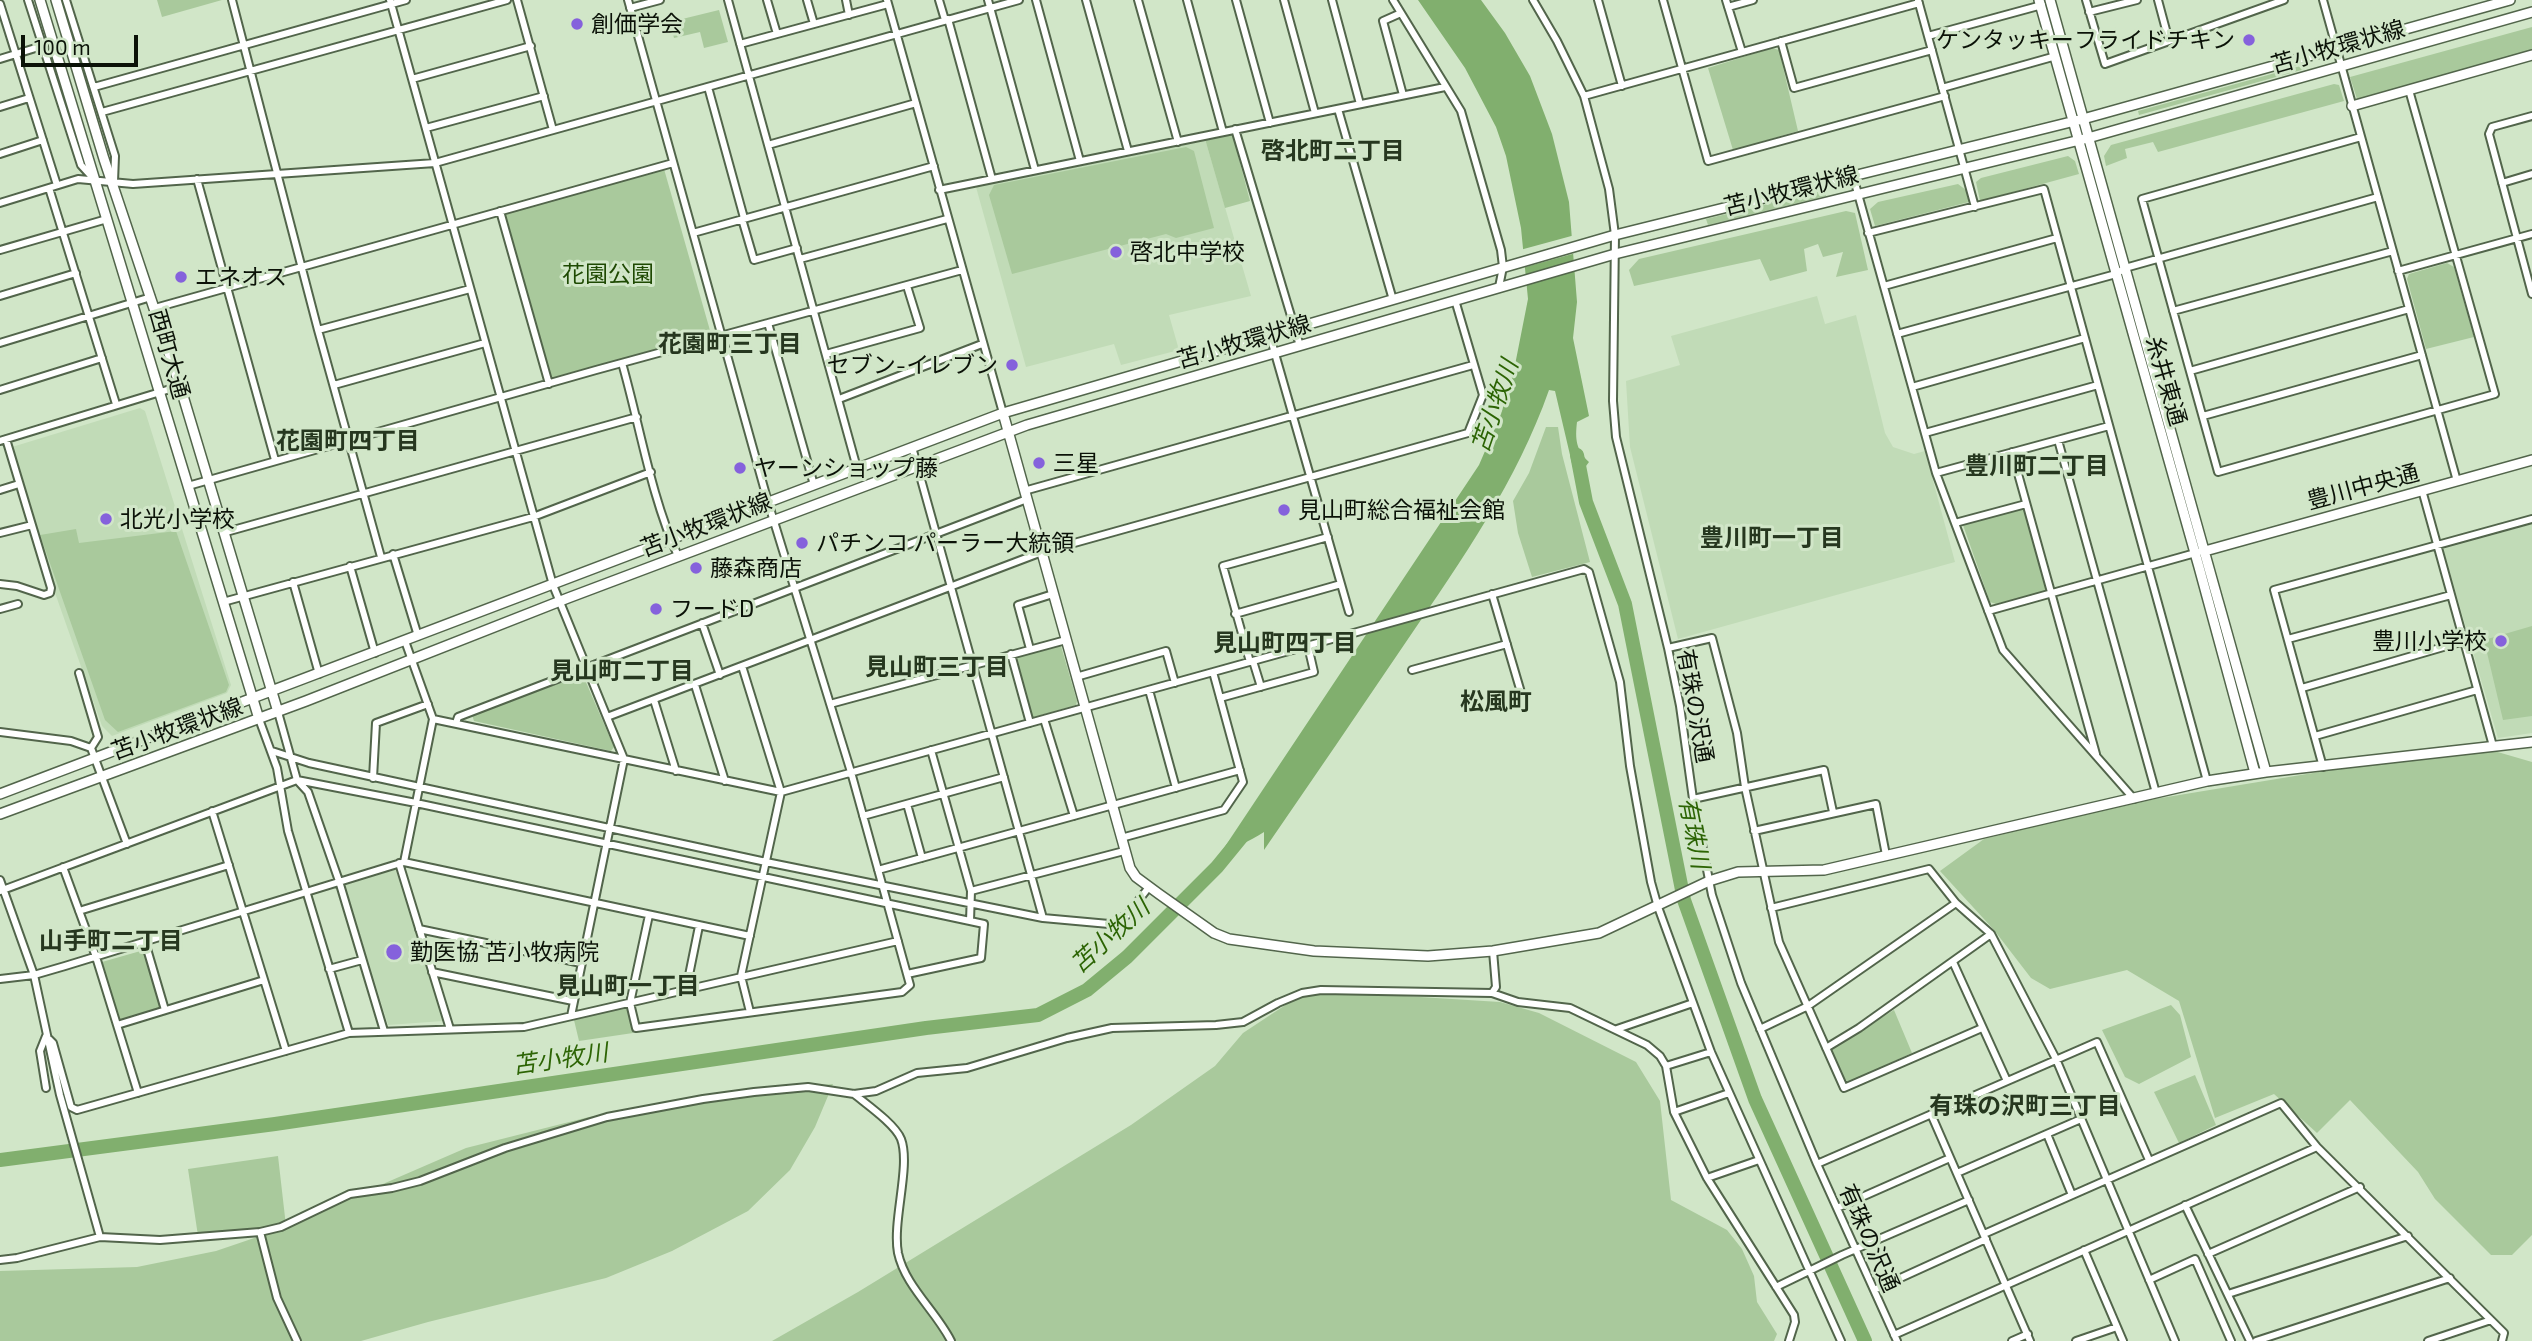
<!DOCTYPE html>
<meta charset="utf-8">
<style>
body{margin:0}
#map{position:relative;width:2532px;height:1341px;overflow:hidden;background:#d1e6c8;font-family:"Exo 2",sans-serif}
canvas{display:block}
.scale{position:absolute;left:21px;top:35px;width:117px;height:32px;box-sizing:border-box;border:4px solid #0b1208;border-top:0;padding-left:9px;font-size:21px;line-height:24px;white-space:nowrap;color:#0b1208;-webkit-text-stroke:5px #d1e6c8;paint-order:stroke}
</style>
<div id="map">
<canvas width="2532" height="1341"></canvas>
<div class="scale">100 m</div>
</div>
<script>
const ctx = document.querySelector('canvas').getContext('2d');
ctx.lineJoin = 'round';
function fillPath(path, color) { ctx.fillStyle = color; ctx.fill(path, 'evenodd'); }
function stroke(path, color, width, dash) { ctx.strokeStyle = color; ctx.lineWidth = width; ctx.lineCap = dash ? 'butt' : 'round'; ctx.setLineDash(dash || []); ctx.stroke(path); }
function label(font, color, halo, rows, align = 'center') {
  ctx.font = font + ' "Exo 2","Noto Sans JP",sans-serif'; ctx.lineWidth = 6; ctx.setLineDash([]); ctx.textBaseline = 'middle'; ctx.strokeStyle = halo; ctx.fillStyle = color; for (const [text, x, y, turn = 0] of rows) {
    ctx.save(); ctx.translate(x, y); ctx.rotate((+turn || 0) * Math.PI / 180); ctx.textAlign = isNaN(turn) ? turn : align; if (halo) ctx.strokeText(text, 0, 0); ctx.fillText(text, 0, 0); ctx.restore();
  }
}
fillPath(new Path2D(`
 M1205,139L1251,296L1169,315L1179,350L1121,365L1114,344L1026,367L976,187Z
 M1817,296L1825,324L1856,315L1885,433L1893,447L1914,454L1925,451L1955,562L1678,639L1630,447L1626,381L1680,365L1671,336Z
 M140,408L145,411L231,685L227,693L112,736L102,726L54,590L12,447Z
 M2532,524V733L2498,738L2443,549Z
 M397,866L443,1021L388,1025L344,883Z`), '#c1dbb7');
fillPath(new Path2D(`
 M157,0H222L162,17Z
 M719,10L728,42L704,48L700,32L674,38L670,22Z
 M2532,27V50L2357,99L2350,77Z
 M1772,48L1779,50L1798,131L1733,150L1708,68Z
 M2304,65L2305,69L2139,115L2138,111Z
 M2334,84L2339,85L2344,101L2158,152L2153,142L2125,149L2127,158L2106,166L2104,156L2111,145Z
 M1228,134L1233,136L1250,201L1225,208L1205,139Z
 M1186,147L1194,151L1214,228L1176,238L1166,234L1012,274L989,195L994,185Z
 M2068,156L2075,161L2079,174L1980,201L1976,182L1981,178Z
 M664,169L711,334L551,378L505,214Z
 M1958,184L1966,190L1969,202L1875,226L1870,209L1878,202Z
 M1825,190L1826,196L1708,225L1706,219Z
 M1846,211L1855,213L1868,270L1836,277L1843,252L1823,257L1818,244L1804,249L1807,271L1770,281L1760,259L1634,286L1629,270L1639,259Z
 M2447,263L2454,267L2474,337L2426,349L2407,279L2409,274Z
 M1546,427H1558L1562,454L1590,562L1532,577L1518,533L1513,501L1529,473Z
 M2021,509L2024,510L2047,588L2045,591L1996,604L1990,602L1963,525Z
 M76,529L79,543L176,531L229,685L226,692L118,732L105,720L40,535Z
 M2532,626V716L2503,720L2484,640Z
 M1061,646L1077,701L1076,705L1031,718L1014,657Z
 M582,673L614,747L611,751L474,721L472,715Z
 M2477,746L2532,762V1235L2512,1255H2491L2435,1199L2418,1172L2350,1100L2317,1133L2274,1094L2215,1118L2179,1001L2127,970L2050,989L2031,978L1994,930L1940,871L1984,839L2040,825L2155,799Z
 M144,950L161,1004L160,1008L120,1020L102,962Z
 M1317,994L1388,995L1500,1002L1539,1013L1636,1062L1660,1101L1671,1200L1727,1230L1742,1249L1754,1276L1757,1302L1777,1334L1774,1341H772L858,1292L1131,1125L1215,1066L1243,1033L1293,1000Z
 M2171,1005L2180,1015L2191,1057L2139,1084L2125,1077L2102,1030Z
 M624,1008L629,1011L633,1033L579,1041L574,1020Z
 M1894,1010L1912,1053L1849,1082L1845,1080L1831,1053L1833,1047Z
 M2195,1075L2216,1125L2179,1143L2154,1092Z
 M833,1084L815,1127L790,1170L748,1211L672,1251L606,1278L428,1322L361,1341H0V1271L137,1267L216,1251L266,1234L198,1236L188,1169L278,1156L286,1226L466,1148L589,1117L781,1088Z`), '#a9c99c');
fillPath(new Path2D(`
 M1418,0H1481L1505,33L1530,76L1552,134L1569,202L1577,302L1573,338L1589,416L1577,422C1575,439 1576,450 1589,462L1583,470L1574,472L1555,391L1549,390C1517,481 1462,560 1408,639C1360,710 1312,780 1264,850V832C1249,842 1233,847 1218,857L1479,465L1501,414L1514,370L1528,299L1521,228L1506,156L1496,127L1465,68Z`), '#81af6e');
fillPath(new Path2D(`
 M1575,235L1576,253L1522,268L1520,250Z`), '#d1e6c8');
stroke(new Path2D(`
 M1577,455L1586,502L1625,604L1684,900L1755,1099L1865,1341
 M0,1160L275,1124L926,1028L1038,1015L1087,990L1127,957L1217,867L1244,834`), '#81af6e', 14);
const street = new Path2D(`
 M28,0L81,165L92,177
 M66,0L115,156L114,182
 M232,0L318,330L381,557
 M390,0L553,585L624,759L571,1016
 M517,0L553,130
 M628,0L768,502L851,772L910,985L902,992L636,1028L630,1003L649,915
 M728,0L857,468
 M767,0L777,34
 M807,0L814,24
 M846,0L849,15
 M887,0L1003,413
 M939,0L945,20
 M988,0L1035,170
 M1036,0L1080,161
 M1086,0L1128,151
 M1138,0L1178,142
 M1187,0L1223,132
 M1236,0L1270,123
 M1284,0L1315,113
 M1332,0L1360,104
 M1393,0L1461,111L1501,250L1503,267L1499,287
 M1533,0L1557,41L1584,96L1609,189L1615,235L1613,401L1616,437L1668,648L1680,706L1693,799L1712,895L1741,983L1817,1164L1897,1341
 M1598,0L1622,86
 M1663,0L1708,161L1945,96
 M1726,0L1742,52
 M1918,0L1975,207
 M2086,0L2105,64L2284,0
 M2158,0L2169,41
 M2323,0L2457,481
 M0,4L57,185
 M1728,7L1753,0
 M630,8L660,0
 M2089,12L2137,0
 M1401,13L1383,21L1403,95
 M948,19L992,179
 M1928,36L2042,5
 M1781,41L1794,88L1932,50
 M740,44L888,4
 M0,59L42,46
 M412,79L531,46
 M94,87L406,0
 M708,87L744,218
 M1942,88L2056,56
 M1584,96L1919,3
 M0,107L29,98
 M1338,109L1393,300
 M102,112L507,0
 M2532,116L2492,127L2489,134L2532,294
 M426,128L544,96
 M1235,129L1300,346
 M2361,137L2142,199L2218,472L2495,394L2409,90
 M768,145L916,103
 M0,154L43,140
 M1853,176L1936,473L2003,650L2134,799
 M197,179L275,460
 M2502,183L2532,174
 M49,188L116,404
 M939,190L1445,87
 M0,203L78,179L133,184L435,163L1019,0
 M500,211L549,384
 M742,219L754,260L797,248
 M693,233L934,166
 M1868,233L2044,189L2207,781
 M0,250L107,219
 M800,259L947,219
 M2398,271L2532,234
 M1884,286L2057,238
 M0,296L76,273
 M155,308L673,163
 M2173,311L2393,251
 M768,323L814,485
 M318,330L470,289
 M1897,334L2116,274L2125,268L2378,197
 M1270,336L1349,612
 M0,343L151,297
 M826,354L920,328L907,286
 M622,363C640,426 651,497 678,556
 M2190,371L2409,309
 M334,385L485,343
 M1912,387L2085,338
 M0,390L102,358
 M839,399L982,344
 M2203,416L2422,355
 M1925,433L2098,385
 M2058,440L2156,793
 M0,441L180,386
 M912,447L1043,918
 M2012,452L2096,754
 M1936,473L2109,426
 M188,486L596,370L962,270
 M0,490L19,484
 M2422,490L2493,746
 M1024,491L1473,365
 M1955,523L2026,504
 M226,532L637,417
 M0,533L32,525
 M393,554L418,636
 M350,566L375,653
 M293,582L319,674
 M0,584L17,586L44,595L50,593L51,588L6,439
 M1492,594L1525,706
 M223,602L533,517L651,472
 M0,609L18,604
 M1988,611L2199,552
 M1235,614L1341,584
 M702,623L720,675
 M2288,639L2451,595
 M1668,648L1712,638L1737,733L1745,787L1779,942L1844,1088L1982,1028
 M1030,649L1018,605L1053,594
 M1011,654L1030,723
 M1253,661L1261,687
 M1250,662L1223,566L1328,537
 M742,666L781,792L741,976L750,1012
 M1412,670L1507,644
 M79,673L98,737L91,748
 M1076,677L1166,651L1175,683
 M695,685L725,781
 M2302,688L2464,641
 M1149,690L1176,788
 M1220,698L1314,672L1308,646
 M654,700L676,771
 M830,704L1066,640
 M278,712L297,780L308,792L339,881L384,1031
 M607,717L1042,552L1468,433L1483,395L1455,300
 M259,719L277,768L288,831L349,1033
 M433,719L781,792L1584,569L1589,572L1620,682L1630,766L1651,882L1658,907L1711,1052L1841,1341
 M1044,719L1074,816
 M456,723L458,717L1027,499
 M0,732L71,741L91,748L127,844
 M2315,736L2477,690
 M931,750L971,891L970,921
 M272,751L309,763L766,862L1043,918L1109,924L1127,915L1149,887
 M2323,767L2274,590L2532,519
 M373,778L376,723L428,704
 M1693,799L1824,770L1833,812
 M907,804L922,858
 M212,811L286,1051
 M863,816L1004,777
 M1754,831L1876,804L1886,855
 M1121,838L1224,810L1243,782L1213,672
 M404,862L433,719L405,641
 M399,863L450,1029
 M63,867L96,957L138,1093
 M878,870L1240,770
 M0,880L34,975L60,1095L100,1237
 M0,891L297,780L416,803L984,924L981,958L907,974
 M971,891L1124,851
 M1771,908L1929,869L1956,903L1991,934L2056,1059L2175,1341
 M79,911L229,865
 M419,929L581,963
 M145,942L165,1010
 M1953,962L2007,1081
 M329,969L362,960
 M432,972L573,1001
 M0,979L34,975L65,966L404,862L750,936
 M686,990L699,926
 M1492,993L1496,987L1493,951
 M117,1025L264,980
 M1617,1029L1693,1003
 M1760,1029L1808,1006L1956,903
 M1826,1048L1859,1028L1991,934
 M1666,1066L1711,1052
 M46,1088L40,1051L46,1036L53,1043L71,1107L77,1110L349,1033L524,1027L898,941
 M854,1094C866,1104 895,1124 901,1139C911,1166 892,1221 898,1253C905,1286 936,1311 951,1341
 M1674,1112L1729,1093
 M1931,1114L2030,1341
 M2047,1134L2072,1195
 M1817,1164L2097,1042L2149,1160
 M1957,1173L2081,1119
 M1707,1178L1759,1160
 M2185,1205L2250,1341
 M1837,1208L1950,1158
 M260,1232L277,1298L297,1341
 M1984,1234L2281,1103L2317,1147L2504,1333L2502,1341
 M2084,1250L2123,1341
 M2208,1254L2360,1187
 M0,1260L17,1258L100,1237L160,1240L260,1232L281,1227L350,1194L392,1188L420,1181L505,1148L607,1117L703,1099L754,1092L808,1087L854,1094L876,1091L917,1073L967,1068L1067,1038L1112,1028L1216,1025L1243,1022L1278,1003L1302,993L1321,990L1492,993L1518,1002L1570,1008L1647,1045L1660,1056L1666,1066L1674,1112L1707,1178L1794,1315L1795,1322L1789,1341
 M2149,1280L2195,1259L2231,1341
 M1776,1287L1842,1255L1969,1200
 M1874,1290L1986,1239
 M2228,1294L2408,1236
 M1894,1335L2317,1147
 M2012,1341L2028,1334
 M2076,1341L2117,1327
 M2256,1341L2450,1278
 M2428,1341L2491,1320`);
const secondary = new Path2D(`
 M40,0L259,719
 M56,0L104,159L180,386L278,712
 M2039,0L2199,567L2255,773
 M2050,0L2266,772
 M2352,106L2532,55
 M1003,413L1130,868L1136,877L1159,894L1214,933L1229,939L1314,951L1428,956L1493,951L1599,933L1709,881L1738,872L1824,870L2207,781L2266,772L2532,742
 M2205,551L2532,460
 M0,794L1003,413L1615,235L2083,119L2510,0
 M0,814L306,701L568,598L1027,425L1615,254L2088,138L2532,12`);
stroke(street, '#52654b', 10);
stroke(secondary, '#52654b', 12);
stroke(street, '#fff', 6);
stroke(secondary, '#fff', 9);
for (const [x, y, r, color] of [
 [577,24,7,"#8561dc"],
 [2249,40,7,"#8561dc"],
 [1116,252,7,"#8561dc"],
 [181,277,7,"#8561dc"],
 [1012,365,7,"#8561dc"],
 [1039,463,7,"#8561dc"],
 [740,468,7,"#8561dc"],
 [1284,510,7,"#8561dc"],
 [106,519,7,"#8561dc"],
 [802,543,7,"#8561dc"],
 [696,568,7,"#8561dc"],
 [656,609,7,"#8561dc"],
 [2501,641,7,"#8561dc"],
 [394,952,9,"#8561dc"]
]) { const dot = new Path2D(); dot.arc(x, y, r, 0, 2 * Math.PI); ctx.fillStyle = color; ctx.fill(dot); stroke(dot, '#d1e6c8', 2.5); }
label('23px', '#0b1208', '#d1e6c8', [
 ["創価学会",591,24],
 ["ケンタッキーフライドチキン",2235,40,"right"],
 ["啓北中学校",1130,252],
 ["エネオス",195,277],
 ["セブン-イレブン",998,365,"right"],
 ["三星",1053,463],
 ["ヤーンショップ藤",754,468],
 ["見山町総合福祉会館",1298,510],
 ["北光小学校",120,519],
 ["パチンコ パーラー大統領",816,543],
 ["藤森商店",710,568],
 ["フードD",670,609],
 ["豊川小学校",2487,641,"right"],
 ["勤医協 苫小牧病院",410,952]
], 'left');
label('23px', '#0b1208', '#d1e6c8', [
 ["苫小牧環状線",2338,47,-16],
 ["苫小牧環状線",1791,191,-14],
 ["苫小牧環状線",1244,342,-16],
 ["西町大通",169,354,74],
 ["糸井東通",2166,381,74],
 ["豊川中央通",2363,487,-15],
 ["苫小牧環状線",706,525,-21],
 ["有珠の沢通",1695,706,80],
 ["苫小牧環状線",177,729,-20],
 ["有珠の沢通",1869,1238,66]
]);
label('23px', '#1e4902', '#d1e6c8', [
 ["花園公園",608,274]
]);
label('bold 24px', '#26371f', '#d1e6c8', [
 ["啓北町二丁目",1333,151],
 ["花園町三丁目",730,344],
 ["花園町四丁目",348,441],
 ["豊川町二丁目",2037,466],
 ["豊川町一丁目",1772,538],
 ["見山町四丁目",1285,643],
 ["見山町三丁目",937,667],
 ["見山町二丁目",622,671],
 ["松風町",1496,702],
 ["山手町二丁目",111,941],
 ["見山町一丁目",628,986],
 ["有珠の沢町三丁目",2025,1106]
]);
label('italic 24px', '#2c6404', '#d1e6c8', [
 ["苫小牧川",1495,406,-71],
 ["有珠川",1694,833,79],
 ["苫小牧川",1110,936,-42],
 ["苫小牧川",560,1059,-8]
]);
</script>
